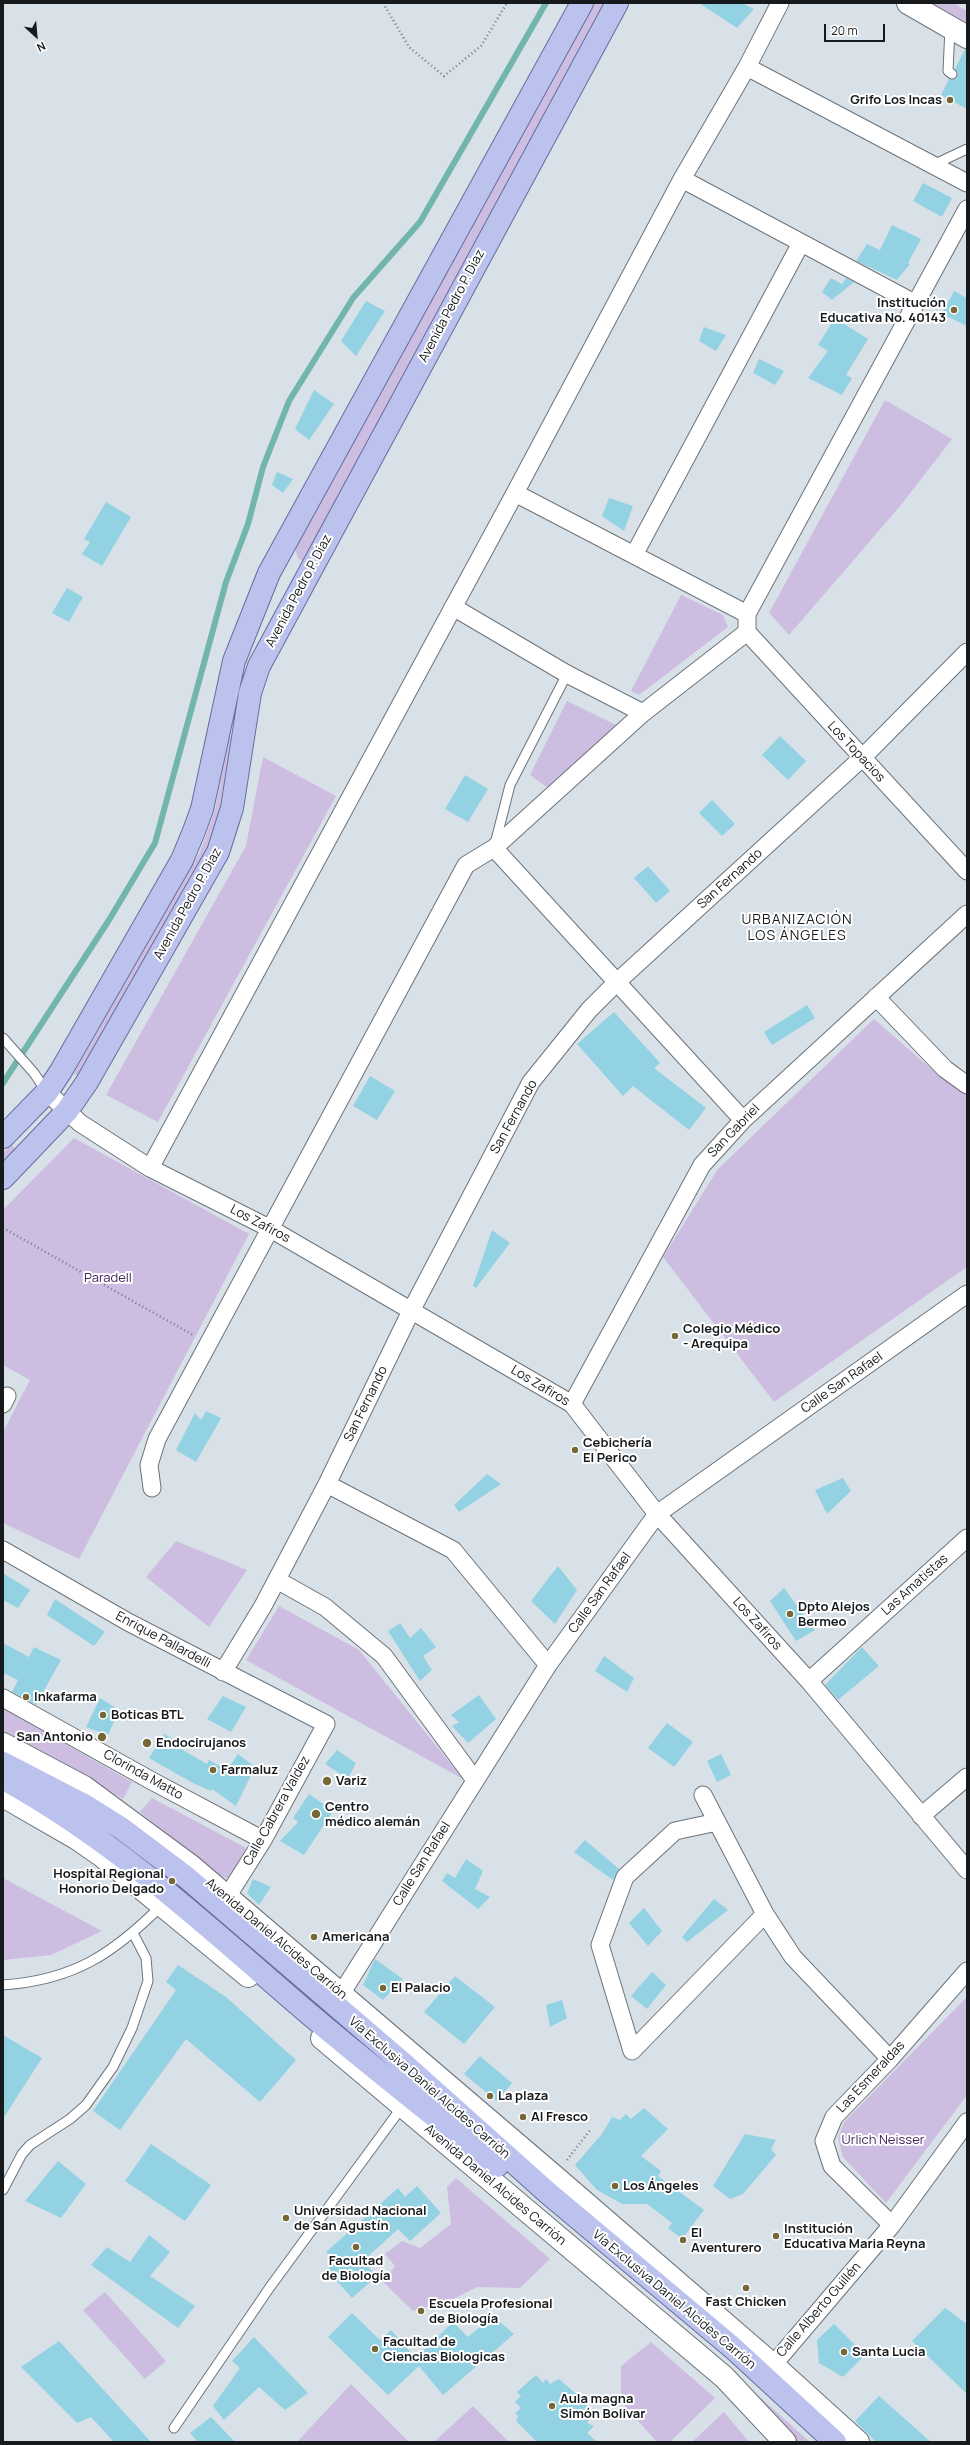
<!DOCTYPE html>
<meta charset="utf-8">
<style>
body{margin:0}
#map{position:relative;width:970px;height:2445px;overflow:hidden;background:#d9e1e8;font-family:Manrope,sans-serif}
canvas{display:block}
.frame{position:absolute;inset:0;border:4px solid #171a1d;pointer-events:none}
.north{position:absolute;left:16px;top:16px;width:40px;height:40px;-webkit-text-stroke:3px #fff;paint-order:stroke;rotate:154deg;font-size:11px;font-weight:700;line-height:16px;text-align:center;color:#171a1d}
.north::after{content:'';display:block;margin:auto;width:14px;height:18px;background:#171a1d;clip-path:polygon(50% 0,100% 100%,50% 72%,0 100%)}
.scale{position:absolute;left:824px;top:24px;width:61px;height:18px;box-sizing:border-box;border:2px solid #171a1d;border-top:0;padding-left:5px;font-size:12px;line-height:14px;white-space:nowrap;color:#171a1d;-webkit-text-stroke:3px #fff;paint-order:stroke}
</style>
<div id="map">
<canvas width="970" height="2445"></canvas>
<div class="frame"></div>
<div class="north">N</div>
<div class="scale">20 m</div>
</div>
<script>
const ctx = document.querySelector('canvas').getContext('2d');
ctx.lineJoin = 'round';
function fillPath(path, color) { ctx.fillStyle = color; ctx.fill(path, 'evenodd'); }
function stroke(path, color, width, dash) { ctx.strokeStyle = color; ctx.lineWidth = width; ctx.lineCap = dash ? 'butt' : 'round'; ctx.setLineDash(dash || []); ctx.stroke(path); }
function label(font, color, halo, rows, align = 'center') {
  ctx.font = font + ' Manrope,sans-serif'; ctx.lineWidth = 4; ctx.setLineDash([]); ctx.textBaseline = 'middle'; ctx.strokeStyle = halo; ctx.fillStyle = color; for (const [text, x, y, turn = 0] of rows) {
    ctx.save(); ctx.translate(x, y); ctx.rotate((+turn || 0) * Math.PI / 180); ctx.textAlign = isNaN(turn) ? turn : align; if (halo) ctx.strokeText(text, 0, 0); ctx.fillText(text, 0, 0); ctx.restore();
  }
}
fillPath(new Path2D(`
 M595,3H606L303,561L298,558L294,545Z
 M930,3H953L967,11V24Z
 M885,400L952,439L901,505L789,635L769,613Z
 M681,595L723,615L728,627L639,695L631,691Z
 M567,701L618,726L548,788L530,775Z
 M229,737H233L219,810L205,852L80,1079L74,1073L200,852L215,810Z
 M263,757L336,796L158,1122L106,1095L246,846Z
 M874,1019L937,1074L967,1094V1267L774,1402L663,1257L718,1169Z
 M74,1138L249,1234L79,1559L3,1523V1432L30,1380L3,1365V1210Z
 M11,1145L17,1150L3,1163V1153Z
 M176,1541L247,1570L209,1627L146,1577Z
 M279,1606L359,1650L463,1779L246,1660Z
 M3,1709L132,1782L123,1799L65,1764L3,1731Z
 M152,1798L246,1848L229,1879L218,1875L140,1812Z
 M3,1878L102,1931L51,1955L3,1960Z
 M967,1997V2095L886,2203L843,2157L838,2138L844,2122Z
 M456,2178L550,2259L520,2288L477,2287L453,2299L413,2311L383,2282L395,2266L385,2254L402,2241L420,2248L451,2224L447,2187Z
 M105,2292L166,2361L145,2379L83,2310Z
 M651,2342L715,2398L670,2442H657L621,2402V2366Z
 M351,2384L409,2442H297Z
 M752,2390L810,2442H797Z
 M473,2406L509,2442H434Z
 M724,2412L749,2442H692Z`), '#cdbde0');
stroke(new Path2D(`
 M3,1083L109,920L155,843L226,582L248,524L263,467L289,401L353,298L420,222L546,3`), '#72b5ad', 6);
fillPath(new Path2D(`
 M699,3H742L754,9L737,28Z
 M965,49H967V109L941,95L949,79L957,77L958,72L955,69Z
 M923,183L952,198L942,217L913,201Z
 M892,225L921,239L908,263L910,264L897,280L856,261L867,244L880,250Z
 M831,278L842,284L846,278L854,282L832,300L822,292Z
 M954,291L967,298V326L942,314Z
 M366,301L385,311L356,356L341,341Z
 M835,318L868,339L846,375L852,378L842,395L808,378L828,351L818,345Z
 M704,327L726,335L716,351L699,341Z
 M759,359L784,371L775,385L753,373Z
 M314,390L334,404L309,440L295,429Z
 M277,472L293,479L283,493L272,485Z
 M609,498L633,506L624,531L602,516Z
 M106,502L131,517L102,566L82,554L90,542L84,539Z
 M67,588L83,597L69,622L52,613Z
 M780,736L806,761L788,780L762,755Z
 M465,775L488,789L468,822L445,809Z
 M712,800L735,824L722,836L699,813Z
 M648,866L670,891L656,903L634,878Z
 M807,1005L815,1018L772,1045L764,1032Z
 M614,1012L660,1063L654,1068L706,1108L689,1130L633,1086L623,1096L577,1044Z
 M370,1076L395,1091L377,1120L353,1106Z
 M492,1230L510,1243L476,1288L473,1286Z
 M206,1411L221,1418L196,1462L176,1450L195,1413L201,1420Z
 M487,1474L501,1484L459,1512L454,1505Z
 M843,1478L851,1491L827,1514L815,1490Z
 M558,1566L577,1590L555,1624L531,1601Z
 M3,1573L30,1590L18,1608L3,1600Z
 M784,1588L815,1630L796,1641L770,1601Z
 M55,1599L105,1632L94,1646L47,1615Z
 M400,1623L410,1638L421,1628L436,1647L423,1656L432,1670L420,1681L388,1631Z
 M3,1643L29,1657L34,1647L61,1660L36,1705L12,1692L18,1680L3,1673Z
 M862,1647L879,1666L838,1700L825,1685Z
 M604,1656L634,1678L627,1692L595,1671Z
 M479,1695L496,1719L468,1743L452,1726L459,1722L451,1715Z
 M223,1696L246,1707L231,1732L207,1719Z
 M100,1698L119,1710L108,1735L86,1727Z
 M667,1723L693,1742L674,1767L648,1748Z
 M164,1734L178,1742L176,1746L207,1764L209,1760L227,1770L238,1754L255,1767L236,1806L212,1789L211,1791L191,1782L149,1758Z
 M337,1750L356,1763L348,1779L325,1764Z
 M721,1754L731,1775L717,1782L707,1761Z
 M309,1794L333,1811L304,1855L280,1841L298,1822L293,1818Z
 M585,1840L619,1869L613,1880L574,1852Z
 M466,1859L483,1871L475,1889L490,1897L478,1909L442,1881L447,1873L455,1878Z
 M253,1879L271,1887L259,1905L247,1893Z
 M714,1899L728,1910L687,1942L682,1937Z
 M644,1908L662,1931L648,1946L629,1923Z
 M375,1959L403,1979L383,2000L363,1985Z
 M178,1965L226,1997L296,2060L260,2102L186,2039L120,2130L93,2111L176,1990L166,1982Z
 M652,1972L666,1985L647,2009L631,1996Z
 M455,1976L495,2007L464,2044L424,2012Z
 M562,2000L567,2018L550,2027L546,2005Z
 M3,2035L42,2058L3,2119Z
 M480,2056L512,2083L497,2101L464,2074Z
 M644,2108L668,2129L641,2156L661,2171L658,2176L704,2210L682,2239L668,2228L672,2223L647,2204H622L597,2190L575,2165L602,2134L612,2117L620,2120L626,2114L631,2119Z
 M745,2134L776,2140L771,2149L776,2155L743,2194L730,2199L713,2186Z
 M151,2144L211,2185L185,2221L125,2181Z
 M58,2161L86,2184L61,2218L25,2201Z
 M417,2186L441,2213L410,2241L398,2229L363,2261L377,2276L352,2298L327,2270L336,2262L326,2252L398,2188L405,2197Z
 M149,2235L170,2252L150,2276L195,2306L178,2328L91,2265L107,2247L130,2262Z
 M945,2308L967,2324V2394L912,2341Z
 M352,2313L380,2340L391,2330L416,2358L453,2322L468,2337L493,2316L514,2334L443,2395L419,2366L388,2395L328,2337Z
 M834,2324L865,2355L843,2377L819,2363L817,2340Z
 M254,2337L308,2393L285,2410L259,2387L224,2420L213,2406L240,2368L232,2361Z
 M59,2341L151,2442H114L91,2417L77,2423L21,2367Z
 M536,2375L543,2383L546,2379L550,2384L559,2379L588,2404L581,2413L592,2416L587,2423L594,2426L587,2433L597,2442H537L516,2421L518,2416L515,2413L521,2408L515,2402L521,2396L517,2392Z
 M879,2396L931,2442H876L855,2421Z
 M211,2417L235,2442H198L190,2433Z`), '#92d2e3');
const lane = new Path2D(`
 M950,28L948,71L952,74
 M933,165L967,149
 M495,844L510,785L567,674
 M3,1038L34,1073L46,1091
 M3,1985C74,1980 113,1954 162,1905
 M3,2190L22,2154L30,2145L70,2119L86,2105L113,2067L132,2028L148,1981L146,1958L133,1933
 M174,2428L270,2287L402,2107`);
const street = new Path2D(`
 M747,67L967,183
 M682,179L914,303
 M515,493L747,614
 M634,555L801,243
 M453,607L567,674L643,713
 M747,632L967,871
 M494,848L743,1120
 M876,997L945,1069L967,1085
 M47,1092L80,1123L150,1168L269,1228L572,1404L657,1514L809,1681L967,1870
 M150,1168L515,493L682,179L747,67L780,3
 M3,1404L7,1396
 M572,1404L702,1165L743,1120L967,914
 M327,1484L453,1550L548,1665
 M152,1488L149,1465L157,1439L466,865L494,848L643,713L747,632V614L967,209
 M3,1550L128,1622L326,1724L263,1840L227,1897
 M277,1580L325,1607L384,1656L475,1780
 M223,1672L263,1606L327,1484L411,1311L531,1082L589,1010L617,982L862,758L967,652
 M809,1681L967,1538
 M3,1698L152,1781L263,1840
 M703,1795L765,1914L793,1957L890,2059
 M921,1816L967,1777
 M717,1822L675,1831L625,1877L600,1945L632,2051L765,1914
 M341,1994L548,1665L657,1514L967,1294
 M892,2225L832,2166L824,2141L834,2117L890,2059L967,1971
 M773,2365L892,2225L967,2122`);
const secondary = new Path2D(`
 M908,3L967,37
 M3,1744L84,1787L191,1866L554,2176L773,2365L858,2442
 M3,1796L76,1838L102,1856L248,1976
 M322,2038L724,2377L785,2442`);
const primary = new Path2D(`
 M3,1137L47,1092L61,1071L182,860L194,831L202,809L234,661L269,573L582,3
 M3,1178L67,1111L87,1082L218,852L232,808L250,693L259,666L617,3
 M3,1763L86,1806L121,1828L186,1877L404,2064L548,2193L733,2348L835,2442
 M9,1782C118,1843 207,1926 301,2007C365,2062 431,2113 497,2166`);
stroke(lane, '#6c737a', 11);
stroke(street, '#6c737a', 19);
stroke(secondary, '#6c737a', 24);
stroke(primary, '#646d9d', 24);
stroke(new Path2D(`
 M383,3L409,47L444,76L481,46L507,3
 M3,1228L193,1335
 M567,2160L591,2129`), '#767b80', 2.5, [1, 3]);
stroke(lane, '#fff', 9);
stroke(street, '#fff', 17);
stroke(secondary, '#fff', 22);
stroke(primary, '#bbc2ee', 22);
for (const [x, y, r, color] of [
 [950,100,4,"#766836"],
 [954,310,4,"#766836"],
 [675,1336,4,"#766836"],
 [575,1450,4,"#766836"],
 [790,1614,4,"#766836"],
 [26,1697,4,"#766836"],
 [103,1715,4,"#766836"],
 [102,1737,5,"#766836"],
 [147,1743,5,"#766836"],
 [213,1770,4,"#766836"],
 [327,1781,5,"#766836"],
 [316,1814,5,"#766836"],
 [172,1881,4,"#766836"],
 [314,1937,4,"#766836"],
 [383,1988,4,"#766836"],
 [490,2096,4,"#766836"],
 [523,2117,4,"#766836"],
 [615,2186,4,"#766836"],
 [286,2218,4,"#766836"],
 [776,2236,4,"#766836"],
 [683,2240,4,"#766836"],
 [356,2247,4,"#766836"],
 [746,2288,4,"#766836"],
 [421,2311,4,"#766836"],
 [375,2349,4,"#766836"],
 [844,2352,4,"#766836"],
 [552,2406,4,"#766836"]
]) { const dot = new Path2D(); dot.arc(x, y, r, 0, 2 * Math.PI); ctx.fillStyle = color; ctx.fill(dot); stroke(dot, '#fff', 1.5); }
label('bold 13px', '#171a1d', '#fff', [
 ["Grifo Los Incas",942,100,"right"],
 ["Institución",946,303,"right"],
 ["Educativa No. 40143",946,318,"right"],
 ["Colegio Médico",683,1329],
 ["- Arequipa",683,1344],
 ["Cebichería",583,1443],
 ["El Perico",583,1458],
 ["Dpto Alejos",798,1607],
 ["Bermeo",798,1622],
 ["Inkafarma",34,1697],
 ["Boticas BTL",111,1715],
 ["San Antonio",93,1737,"right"],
 ["Endocirujanos",156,1743],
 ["Farmaluz",221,1770],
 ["Variz",336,1781],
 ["Centro",325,1807],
 ["médico alemán",325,1822],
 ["Hospital Regional",164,1874,"right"],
 ["Honorio Delgado",164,1889,"right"],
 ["Americana",322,1937],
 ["El Palacio",391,1988],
 ["La plaza",498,2096],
 ["Al Fresco",531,2117],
 ["Los Ángeles",623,2186],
 ["Universidad Nacional",294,2211],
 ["de San Agustín",294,2226],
 ["Institución",784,2229],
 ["Educativa Maria Reyna",784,2244],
 ["El",691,2233],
 ["Aventurero",691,2248],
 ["Facultad",356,2261,"center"],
 ["de Biología",356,2276,"center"],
 ["Fast Chicken",746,2302,"center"],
 ["Escuela Profesional",429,2304],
 ["de Biología",429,2319],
 ["Facultad de",383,2342],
 ["Ciencias Biologicas",383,2357],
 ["Santa Lucia",852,2352],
 ["Aula magna",560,2399],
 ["Simón Bolivar",560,2414]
], 'left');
label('13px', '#171a1d', '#fff', [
 ["Avenida Pedro P. Díaz",452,306,-62],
 ["Avenida Pedro P. Díaz",299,591,-62],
 ["Los Topacios",856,752,47],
 ["San Fernando",730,879,-42],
 ["Avenida Pedro P. Díaz",188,904,-61],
 ["San Fernando",514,1117,-61],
 ["San Gabriel",734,1131,-46],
 ["Los Zafiros",260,1224,28],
 ["Calle San Rafael",842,1383,-35],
 ["Los Zafiros",540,1386,31],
 ["San Fernando",366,1404,-64],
 ["Las Amatistas",915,1585,-42],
 ["Calle San Rafael",600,1593,-54],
 ["Los Zafiros",757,1624,48],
 ["Enrique Pallardelli",163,1640,28],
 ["Clorinda Matto",143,1775,29],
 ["Calle Cabrera Valdez",277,1811,-61],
 ["Calle San Rafael",422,1864,-58],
 ["Avenida Daniel Alcides Carrión",276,1939,40],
 ["Las Esmeraldas",871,2077,-47],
 ["Vía Exclusiva Daniel Alcides Carrión",429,2088,41],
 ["Avenida Daniel Alcides Carrión",495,2185,40],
 ["Vía Exclusiva Daniel Alcides Carrión",674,2300,40],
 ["Calle Alberto Guillén",819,2310,-49]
]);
label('13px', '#43255e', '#fff', [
 ["Paradell",108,1278],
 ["Urlich Neisser",883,2140]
]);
ctx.letterSpacing = '1px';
label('14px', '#171a1d', '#fff', [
 ["URBANIZACIÓN",797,920],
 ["LOS ÁNGELES",797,936]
]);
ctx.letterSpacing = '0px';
</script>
